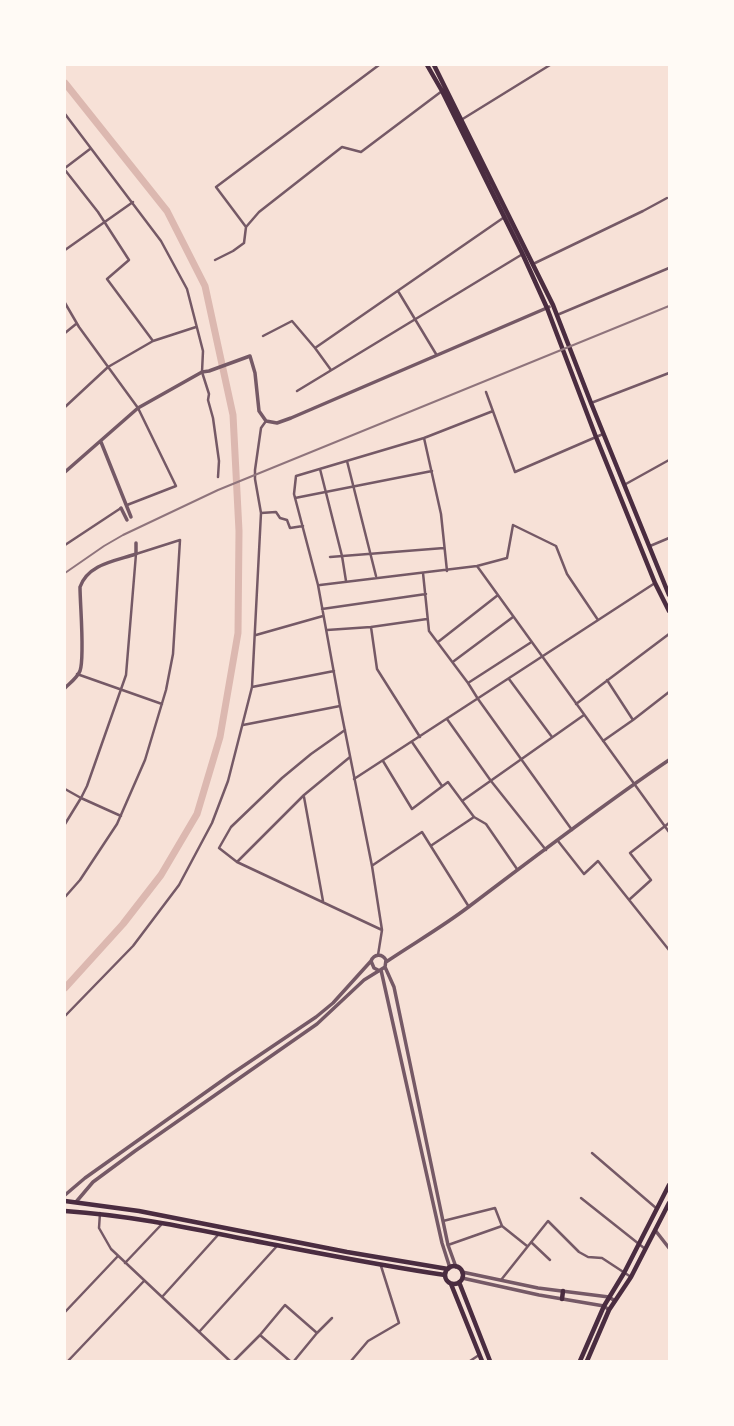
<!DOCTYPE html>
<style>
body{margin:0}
#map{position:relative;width:734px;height:1426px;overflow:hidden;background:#f7e1d7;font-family:Helvetica,sans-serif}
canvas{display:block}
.frame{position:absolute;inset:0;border:66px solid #fffaf5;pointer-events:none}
</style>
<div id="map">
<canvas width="734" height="1426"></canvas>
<div class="frame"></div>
</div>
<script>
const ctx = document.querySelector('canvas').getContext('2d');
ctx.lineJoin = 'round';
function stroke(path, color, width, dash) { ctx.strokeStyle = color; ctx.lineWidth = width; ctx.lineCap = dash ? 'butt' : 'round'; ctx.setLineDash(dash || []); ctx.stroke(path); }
stroke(new Path2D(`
 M65,83L167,211L205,286L233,415L239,531L238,633L220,737L197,814L161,875L123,924L65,988`), '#dcb8b0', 7);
stroke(new Path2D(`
 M65,114L161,241L187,289L203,351L202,372L209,394L208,400L213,418L219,461L218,477
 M461,120L550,65
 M65,168L90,149
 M65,170L98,212L129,260L107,279L153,341L108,367L65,407
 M246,227L216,187L379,65
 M65,250L133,202
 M215,260L233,251L244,243L246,227L259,212L342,147L361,152L442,91
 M533,264L643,211L667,198
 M398,291L436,354
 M65,303L79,327L138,408L176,486L127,505
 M557,315L669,268
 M65,333L76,324
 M263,336L292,321L315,348L503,218
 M153,341L196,327
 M315,348L331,370
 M297,391L521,255
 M486,392L515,472L603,434
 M591,403L669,373
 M347,461L376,576
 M320,469L342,556L346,581
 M624,485L669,460
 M295,498L432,471
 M261,513L276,512L280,518L287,520L290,528L303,526
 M65,545L121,508
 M650,546L669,538
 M330,557L444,548
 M477,566L669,832
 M447,571L441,514L424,438L493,411
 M423,573L429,631L468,683L478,699L572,830
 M320,585L477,566L507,558L513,525L556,546L567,574L598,620
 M322,609L426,594
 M327,630L371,627
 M256,635L323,616
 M438,642L498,595
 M454,661L513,617
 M77,674L162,704
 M509,679L552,737
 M607,680L633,720
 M468,683L530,643
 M252,687L334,671
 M576,704L669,634
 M447,719L491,781L546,850
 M243,725L340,706
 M345,730L311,754L282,778L231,827L219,848L237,862L382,930
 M420,737L377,669L371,627L427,619
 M603,741L633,720L669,692
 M412,742L442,786
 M383,761L412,809L448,782L474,817
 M354,779L655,583
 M65,789L81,798L121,816
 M304,797L323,901
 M462,801L584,715
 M65,824L81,798L87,786L126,675L136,554L180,540L173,654L166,690L145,760L117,824L80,880L65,897
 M558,841L584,874L598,861L669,950
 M432,845L474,817L486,824L517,869
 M237,862L304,795L350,757
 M373,865L422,832L469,907
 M630,899L651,880L630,853L669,823
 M378,955L382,930L372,866L340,706L318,585L294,494L296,476L424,438
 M65,1016L133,946L179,885L212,823L228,781L252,687L261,513L255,479V470L261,428L266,421
 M592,1153L656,1208
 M581,1198L644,1248
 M100,1213L99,1228L111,1249L230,1361
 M443,1221L495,1208L502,1226
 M531,1242L550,1260
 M448,1245L502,1226L527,1246
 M125,1263L161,1225
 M501,1280L548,1221L579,1252L588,1257L602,1258L631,1277
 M162,1297L218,1235
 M65,1312L118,1256
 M199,1332L277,1246
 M260,1335L285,1305L317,1333
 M68,1361L144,1281
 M234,1361L260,1335L290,1361
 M294,1361L317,1333L332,1318
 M351,1361L368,1341L399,1323L381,1266
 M470,1361L479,1355`), '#755966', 2.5);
stroke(new Path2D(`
 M101,442L131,517
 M65,472L138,408L202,372L209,371L250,356L255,373L259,411L266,421L277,423L291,418L549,307
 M121,508L127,520
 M65,688C70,683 77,678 80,671C85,657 80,605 80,587C88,564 115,561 136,554V543
 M386,962C414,943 444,926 471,905C536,856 601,806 669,760
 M385,967L394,987L448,1245L456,1267
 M381,970L442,1243L450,1268
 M65,1195L85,1178L230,1075L316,1017L333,1003L371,961
 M76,1202L93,1182L135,1151L317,1024L364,980L385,967L386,960C382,953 374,954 371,961L374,968L378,970
 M655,1230L669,1248
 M462,1272L538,1288L609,1297L615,1301
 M462,1278L539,1295L604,1306L609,1310`), '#755966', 3.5);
stroke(new Path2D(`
 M427,65L442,91L523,255L547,308L596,437L655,583L669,611
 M434,65L553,305L591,403L669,595
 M562,1299L563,1291
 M580,1361L604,1306L624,1273L669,1185
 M587,1361L609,1310L631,1277L669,1203`), '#4a2c40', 4.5);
stroke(new Path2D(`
 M65,1201L139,1211L347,1252L448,1269
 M65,1211C124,1215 181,1226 239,1238C308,1251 376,1265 445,1275
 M445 1275a9 9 0 1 1 18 0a9 9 0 1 1-18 0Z
 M459,1282L490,1361
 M451,1284L482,1361`), '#4a2c40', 4.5);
stroke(new Path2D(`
 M65,573L104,546L123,535L218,490L669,306`), '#8f747c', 2);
</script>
